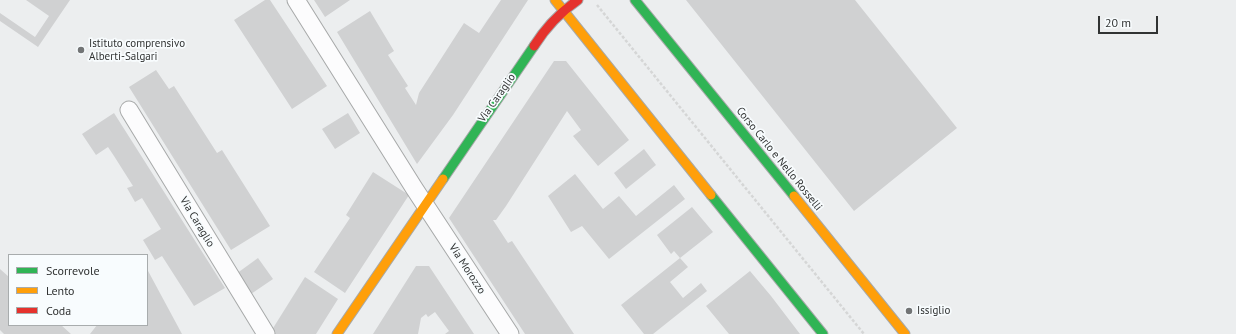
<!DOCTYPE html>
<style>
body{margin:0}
#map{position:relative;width:1236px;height:334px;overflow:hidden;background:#eceeef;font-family:"PT Sans",sans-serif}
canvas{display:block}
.legend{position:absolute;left:8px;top:254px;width:140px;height:72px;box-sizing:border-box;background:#f8fcfe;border:1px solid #a8acad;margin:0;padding:5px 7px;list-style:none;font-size:12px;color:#313333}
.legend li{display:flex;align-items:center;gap:8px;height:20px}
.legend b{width:20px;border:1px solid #a8acad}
.scale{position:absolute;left:1098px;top:16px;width:60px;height:18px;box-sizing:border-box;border:2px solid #313333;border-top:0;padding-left:5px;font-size:12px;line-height:14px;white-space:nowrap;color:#313333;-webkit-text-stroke:3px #f8fcfe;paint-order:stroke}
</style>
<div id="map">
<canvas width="1236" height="334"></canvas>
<ul class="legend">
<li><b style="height:5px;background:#30b455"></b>Scorrevole</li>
<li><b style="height:5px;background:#ff9f0a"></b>Lento</li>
<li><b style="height:5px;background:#e5322d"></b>Coda</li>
</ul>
<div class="scale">20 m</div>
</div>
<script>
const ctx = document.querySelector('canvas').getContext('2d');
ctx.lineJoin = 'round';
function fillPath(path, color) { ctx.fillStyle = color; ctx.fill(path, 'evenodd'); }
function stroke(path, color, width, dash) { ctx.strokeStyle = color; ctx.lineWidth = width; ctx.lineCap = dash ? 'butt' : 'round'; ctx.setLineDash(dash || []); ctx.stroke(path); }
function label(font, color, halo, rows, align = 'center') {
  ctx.font = font + ' "PT Sans",sans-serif'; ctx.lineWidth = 3.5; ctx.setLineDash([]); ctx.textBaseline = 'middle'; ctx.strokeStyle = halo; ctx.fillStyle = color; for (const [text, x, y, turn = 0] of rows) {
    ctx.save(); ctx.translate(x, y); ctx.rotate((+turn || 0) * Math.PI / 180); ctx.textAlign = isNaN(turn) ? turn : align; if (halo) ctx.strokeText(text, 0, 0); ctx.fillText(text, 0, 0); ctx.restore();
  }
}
fillPath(new Path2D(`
 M26,0H70L38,47L0,21V13L35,37L49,16Z
 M265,0H270L327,86L292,109L234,20Z
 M314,0H350L325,17Z
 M501,0H528L453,115L417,164L337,32L370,11L394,51L388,55L408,86L405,88L416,105L419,93L464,23L479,33Z
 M686,0H855L957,128L854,211Z
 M554,61H566L629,140L598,166L573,136L581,130L567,111L506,206L496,220H493L508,243L512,241L574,334H525L449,218Z
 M156,70L169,89L174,86L217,153L222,150L270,226L231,250L129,87Z
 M114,113L225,288L194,306L162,256L155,260L143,240L161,229L142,198L135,202L127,188L133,186L114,156L108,147L96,155L82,134Z
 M348,113L360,133L335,149L322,129Z
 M644,149L656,165L626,189L614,173Z
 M373,172L409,195L345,293L314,272L350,218L346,215Z
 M575,174L603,209L619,196L636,216L674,185L685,199L609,259L582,226L571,232L548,196Z
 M692,207L713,232L680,258L674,251L671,254L657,235Z
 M258,258L273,279L251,294L236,274Z
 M680,258L688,267L670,282L683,298L701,283L707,291L653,334H644L621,305Z
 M416,266H429L474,334H445L449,331L435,312L428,317L426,314L421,318L418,334H373Z
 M0,269L9,277V325H61L71,334H4L0,330Z
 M147,269L182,334H90L97,325H147Z
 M750,271L771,296L800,334H729L706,306Z
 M305,277L338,299L316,334H272L270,333Z`), '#d0d1d2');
const street = new Path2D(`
 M296,0L414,188L510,334
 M129,110L266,334`);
const fast = new Path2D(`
 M635,0L794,196
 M443,179L534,46
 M711,195L823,334`);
const slow = new Path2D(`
 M555,0L711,195
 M794,196L905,334
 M337,334L443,179`);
const jam = new Path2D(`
 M534,46C546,27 559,13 578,0`);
stroke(street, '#a7a9a9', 19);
stroke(fast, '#a7a9a9', 11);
stroke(slow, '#a7a9a9', 11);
stroke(jam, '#a7a9a9', 11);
stroke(new Path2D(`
 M597,5L864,334`), '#d5d6d6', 2.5, [3, 2]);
stroke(street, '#fcfcfd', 17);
stroke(fast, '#30b455', 9);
stroke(slow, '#ff9f0a', 9);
stroke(jam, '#e5322d', 9);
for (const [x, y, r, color] of [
 [81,50,4,"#727475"],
 [909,311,4,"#727475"]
]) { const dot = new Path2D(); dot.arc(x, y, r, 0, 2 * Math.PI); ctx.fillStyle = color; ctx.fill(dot); stroke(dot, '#f8fcfe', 1.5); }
label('11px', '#313333', '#f8fcfe', [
 ["Istituto comprensivo",89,44],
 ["Alberti-Salgari",89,57],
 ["Issiglio",917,311]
], 'left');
label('11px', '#313333', '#f8fcfe', [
 ["Via Caraglio",497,98,-55],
 ["Corso Carlo e Nello Rosselli",779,159,51],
 ["Via Caraglio",197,222,59],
 ["Via Morozzo",467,269,57]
]);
</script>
